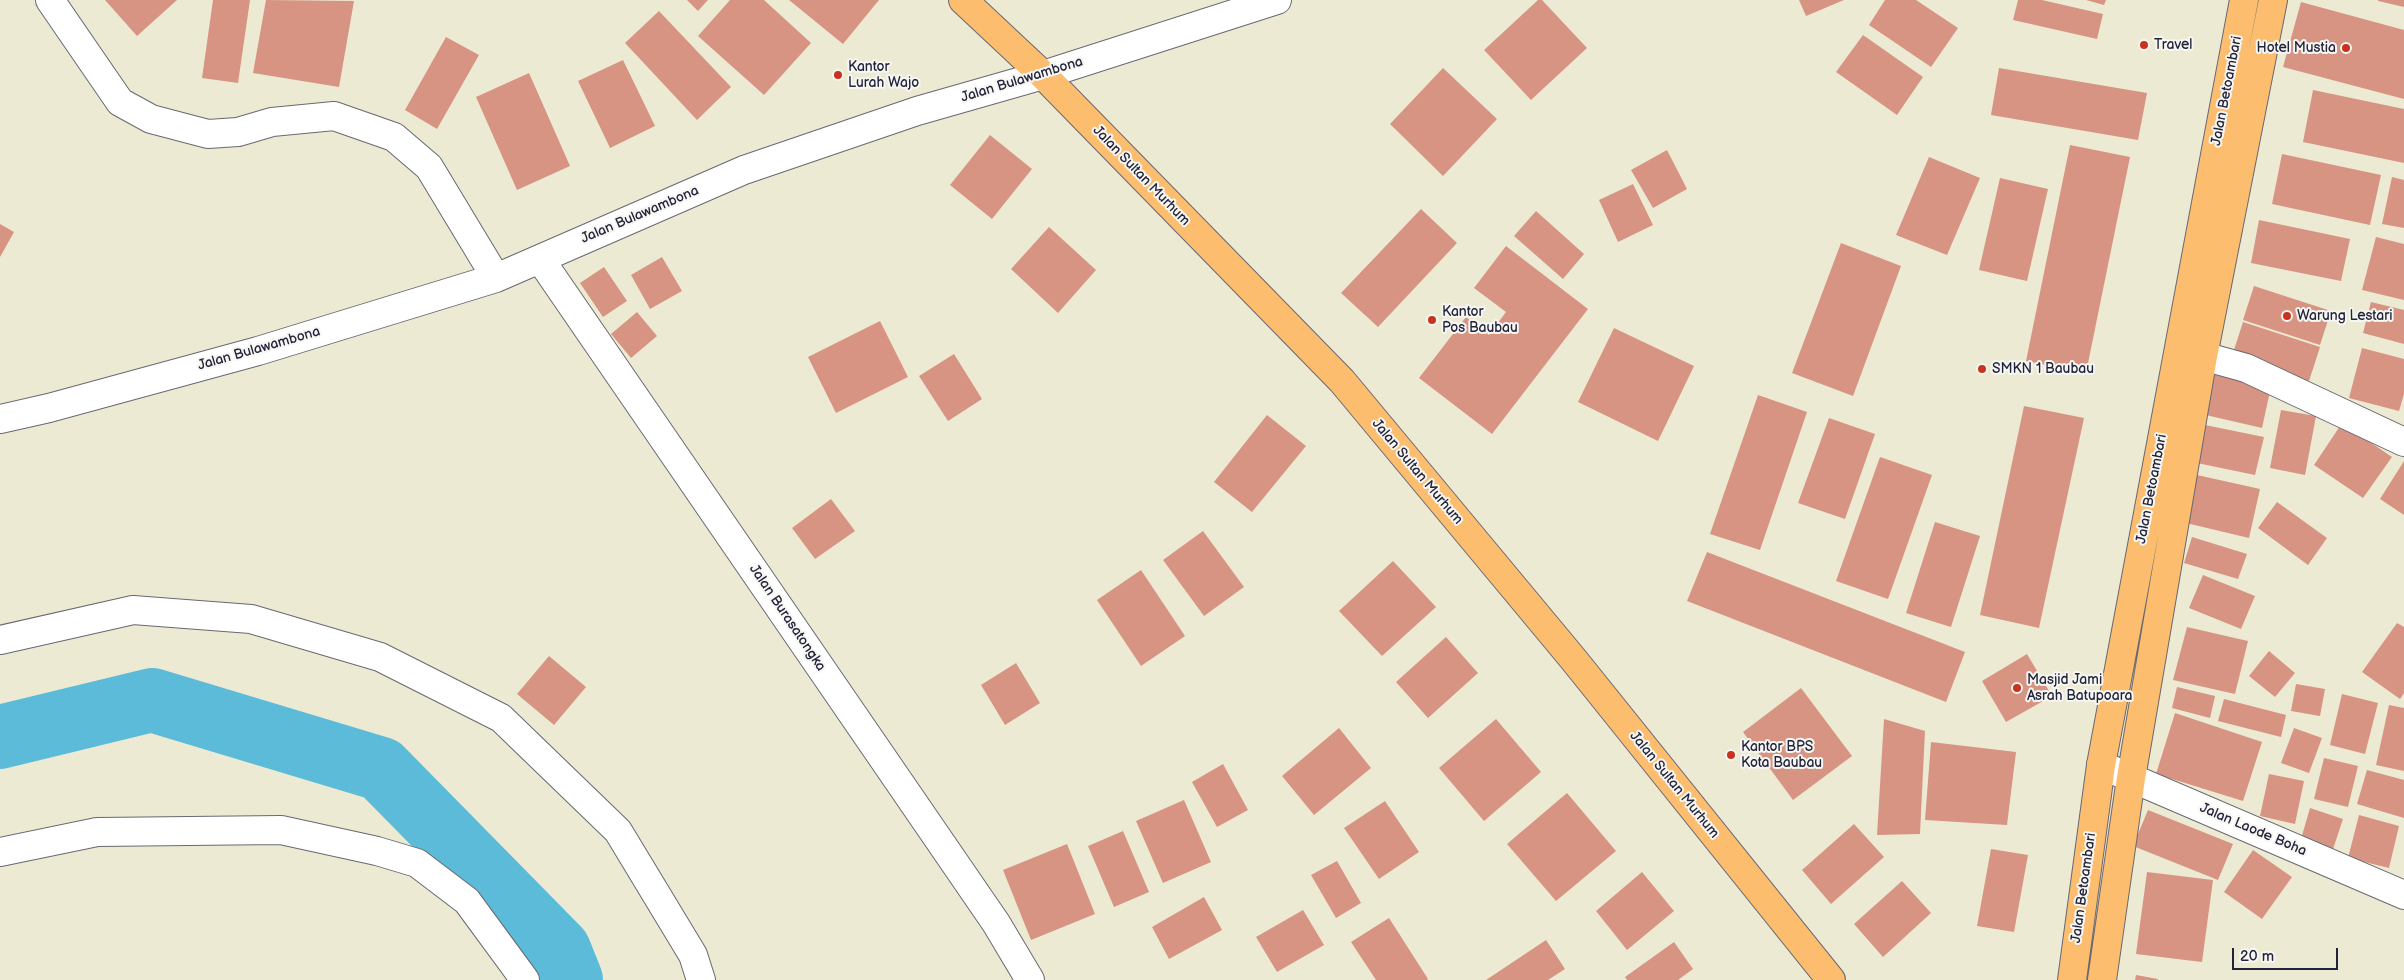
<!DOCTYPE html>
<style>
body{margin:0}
#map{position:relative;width:2404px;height:980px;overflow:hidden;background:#edead4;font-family:"Balsamiq Sans",sans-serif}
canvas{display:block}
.scale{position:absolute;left:2232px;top:948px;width:106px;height:22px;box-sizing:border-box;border:2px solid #22223b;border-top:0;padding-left:6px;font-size:15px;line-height:18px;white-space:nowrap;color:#22223b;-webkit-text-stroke:4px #f6f6f2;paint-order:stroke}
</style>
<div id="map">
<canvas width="2404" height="980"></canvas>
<div class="scale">20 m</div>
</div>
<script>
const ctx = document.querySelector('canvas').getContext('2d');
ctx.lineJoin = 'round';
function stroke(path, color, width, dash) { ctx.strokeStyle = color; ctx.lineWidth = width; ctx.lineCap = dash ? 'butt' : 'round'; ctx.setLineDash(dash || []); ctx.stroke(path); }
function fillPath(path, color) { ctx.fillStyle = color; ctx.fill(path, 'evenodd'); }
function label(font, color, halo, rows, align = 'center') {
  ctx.font = font + ' "Balsamiq Sans",sans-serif'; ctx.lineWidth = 4; ctx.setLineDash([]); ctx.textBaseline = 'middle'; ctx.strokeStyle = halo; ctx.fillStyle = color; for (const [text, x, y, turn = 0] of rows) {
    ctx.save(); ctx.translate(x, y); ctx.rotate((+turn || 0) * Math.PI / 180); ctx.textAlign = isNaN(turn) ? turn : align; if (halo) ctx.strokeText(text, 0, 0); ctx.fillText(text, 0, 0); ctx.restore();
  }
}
stroke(new Path2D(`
 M0,737L152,700L381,769L559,950L571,980`), '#5bbbd9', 64);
fillPath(new Path2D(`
 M105,0H177L137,36Z
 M213,0H250L238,83L202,78Z
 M266,0L354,1L339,87L253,73Z
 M687,0H708L698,11Z
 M730,0H764L811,43L764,95L698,36Z
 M789,0H879L843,44Z
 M1538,0H1542L1587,48L1531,100L1484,50Z
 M1799,0H1844L1806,16Z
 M1885,0H1916L1958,28L1931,67L1869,25Z
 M2018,0H2042L2103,14L2097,39L2013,20Z
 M2086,0H2106L2104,5Z
 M2378,0H2404V7L2378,1Z
 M2301,2L2404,30V99L2283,67Z
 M659,11L731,87L697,120L625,43Z
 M1863,35L1923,77L1897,115L1836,72Z
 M446,37L479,55L437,129L405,110Z
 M623,60L655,126L610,148L578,81Z
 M1443,68L1497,119L1443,176L1390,124Z
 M1999,68L2147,93L2138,140L1991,115Z
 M529,73L570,166L517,190L476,97Z
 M2313,90L2404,109V163L2303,142Z
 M990,135L1032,169L992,219L950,185Z
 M2070,145L2130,157L2086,373L2026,361Z
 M1667,150L1687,189L1653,208L1631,170Z
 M2282,154L2381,175L2370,225L2272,204Z
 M1929,157L1980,178L1947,255L1896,235Z
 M2392,177L2404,180V228L2382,224Z
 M2000,178L2048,189L2027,281L1979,270Z
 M1633,184L1653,225L1618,242L1599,200Z
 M1421,209L1457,243L1378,327L1341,293Z
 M1536,211L1584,254L1563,279L1514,236Z
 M2259,220L2350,239L2341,281L2251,263Z
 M0,224L14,232L0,257Z
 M1049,227L1096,270L1058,313L1011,269Z
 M2376,237L2404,244V300L2362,290Z
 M1841,243L1901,266L1853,396L1792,373Z
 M1506,246L1588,309L1492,434L1419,378L1466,317L1489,335L1506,312L1474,288Z
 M662,257L682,291L650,309L631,275Z
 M604,267L627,301L603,317L580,283Z
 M2254,286L2331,311L2320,345L2243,320Z
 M2371,302L2404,310V344L2363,333Z
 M637,312L657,336L631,358L611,334Z
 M880,321L908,377L836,413L808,357Z
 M2243,322L2320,347L2309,381L2232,356Z
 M1614,328L1694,366L1658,441L1578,402Z
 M2362,348L2404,359V394L2399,411L2349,398Z
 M954,354L982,399L948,421L919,376Z
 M2206,373L2271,387L2262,428L2197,413Z
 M1758,395L1807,412L1760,550L1710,534Z
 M2024,406L2084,418L2039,628L1980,615Z
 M2281,410L2316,416L2305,475L2270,468Z
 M1267,415L1306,446L1252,512L1214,482Z
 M1829,418L1875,434L1845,519L1798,503Z
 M2342,423L2392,457L2363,498L2314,465Z
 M2205,425L2264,437L2255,475L2197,463Z
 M1880,457L1932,475L1888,599L1836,581Z
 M2404,461V515L2380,499Z
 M2197,475L2260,489L2249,538L2186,523Z
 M831,499L855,531L815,559L792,528Z
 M2277,502L2327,538L2308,565L2258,528Z
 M1935,522L1980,536L1951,627L1906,613Z
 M1203,531L1244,587L1204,616L1163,560Z
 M2192,537L2247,554L2238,579L2184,563Z
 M1707,552L1965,652L1946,702L1687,601Z
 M1393,561L1436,607L1382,656L1339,611Z
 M1141,570L1185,636L1141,666L1097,600Z
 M2203,575L2255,596L2241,629L2189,608Z
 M2397,623L2404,627V693L2400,699L2362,672Z
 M2187,627L2248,641L2235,694L2173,680Z
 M1446,637L1478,673L1428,718L1396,682Z
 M2269,651L2295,673L2275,697L2249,676Z
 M2027,654L2052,696L2006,722L1982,681Z
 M549,656L586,687L554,725L517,694Z
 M1016,663L1040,703L1005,725L981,685Z
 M2296,684L2325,689L2320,716L2291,711Z
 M2177,687L2215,696L2210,718L2172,708Z
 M1801,688L1852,756L1793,800L1743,732Z
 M2342,694L2378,703L2365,754L2330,745Z
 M2224,699L2286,715L2281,737L2218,721Z
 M2389,705L2404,708V771L2376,765Z
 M2175,713L2262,742L2243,801L2156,774Z
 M1496,719L1541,772L1484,821L1439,768Z
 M1884,719L1925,731L1920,834L1877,835Z
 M1339,728L1371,768L1314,815L1282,776Z
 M2294,728L2322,738L2309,773L2281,763Z
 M1931,742L2016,752L2007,825L1925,820Z
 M2324,758L2358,766L2348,807L2314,799Z
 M1223,764L1248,810L1217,827L1192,782Z
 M2367,770L2404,780V818L2357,804Z
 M2269,774L2304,781L2295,824L2260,816Z
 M1567,793L1616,851L1556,901L1507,844Z
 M1184,800L1211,862L1163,883L1136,821Z
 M1385,801L1419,852L1379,879L1344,828Z
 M2310,808L2343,819L2333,849L2301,839Z
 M2148,810L2233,844L2218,880L2133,846Z
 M2359,815L2399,826L2389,868L2348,858Z
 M1854,824L1884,857L1831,904L1802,870Z
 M1123,831L1149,892L1114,907L1088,846Z
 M1067,844L1095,914L1031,940L1003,870Z
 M1991,849L2028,855L2014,932L1977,926Z
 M2253,850L2292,877L2262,919L2224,892Z
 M1337,861L1361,903L1336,918L1311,875Z
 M1642,872L1674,911L1627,950L1596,911Z
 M2147,872L2213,880L2202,962L2136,954Z
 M1902,881L1931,913L1883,957L1854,924Z
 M1204,897L1222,930L1169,959L1152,927Z
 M1303,910L1324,945L1277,972L1256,937Z
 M1389,918L1428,979L1427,980H1376L1351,942Z
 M1546,940L1565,969L1548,980H1486Z
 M1674,942L1693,969L1678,980H1627L1625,977Z
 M2136,975L2158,979V980H2135Z`), '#d79483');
const street = new Path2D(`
 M50,0L120,102L151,119L208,134L238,132L272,122L334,116L394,137L429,167L496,278
 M540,259L996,923L1030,980
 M2203,356L2246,368L2404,442
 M0,419L49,408L258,351L496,278L744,170L917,111L1043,75L1277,0
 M0,640L133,610L251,619L380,657L501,718L618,831L693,955L701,980
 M2101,765L2404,895
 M0,852L97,832L281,830L377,851L417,863L467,901L525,980`);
const primary = new Path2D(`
 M2072,980L2101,765L2244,0
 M2102,980L2131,778L2203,356L2273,0`);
const highway = new Path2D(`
 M963,0L1043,75L1342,381L1574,660L1831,980`);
stroke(street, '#696871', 30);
stroke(primary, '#696871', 30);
stroke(highway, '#696871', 30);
stroke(street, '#fff', 28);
stroke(primary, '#fcbd6f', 28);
stroke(highway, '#fcbd6f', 28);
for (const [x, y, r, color] of [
 [2144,45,5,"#c8321e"],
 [2346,48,5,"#c8321e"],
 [838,75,5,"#c8321e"],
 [2287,316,5,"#c8321e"],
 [1432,320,5,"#c8321e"],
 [1982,369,5,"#c8321e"],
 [2017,688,5,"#c8321e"],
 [1731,755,5,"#c8321e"]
]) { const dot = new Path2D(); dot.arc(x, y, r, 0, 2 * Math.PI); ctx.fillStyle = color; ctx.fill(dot); stroke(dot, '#f6f6f2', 2); }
label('14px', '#22223b', '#f6f6f2', [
 ["Travel",2154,45],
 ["Hotel Mustia",2336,48,"right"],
 ["Kantor",848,67],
 ["Lurah Wajo",848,83],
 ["Kantor",1442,312],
 ["Pos Baubau",1442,328],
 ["Warung Lestari",2297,316],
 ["SMKN 1 Baubau",1992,369],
 ["Masjid Jami",2027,680],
 ["Asrah Batupoara",2027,696],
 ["Kantor BPS",1741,747],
 ["Kota Baubau",1741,763]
], 'left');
label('14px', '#22223b', '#f6f6f2', [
 ["Jalan Bulawambona",1022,80,-17],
 ["Jalan Betoambari",2227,91,-79],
 ["Jalan Sultan Murhum",1141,176,46],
 ["Jalan Bulawambona",640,215,-23],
 ["Jalan Bulawambona",259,349,-16],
 ["Jalan Sultan Murhum",1417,472,50],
 ["Jalan Betoambari",2152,489,-79],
 ["Jalan Burasatongka",787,618,56],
 ["Jalan Sultan Murhum",1674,785,51],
 ["Jalan Laode Boha",2253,830,23],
 ["Jalan Betoambari",2084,888,-82]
]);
</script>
